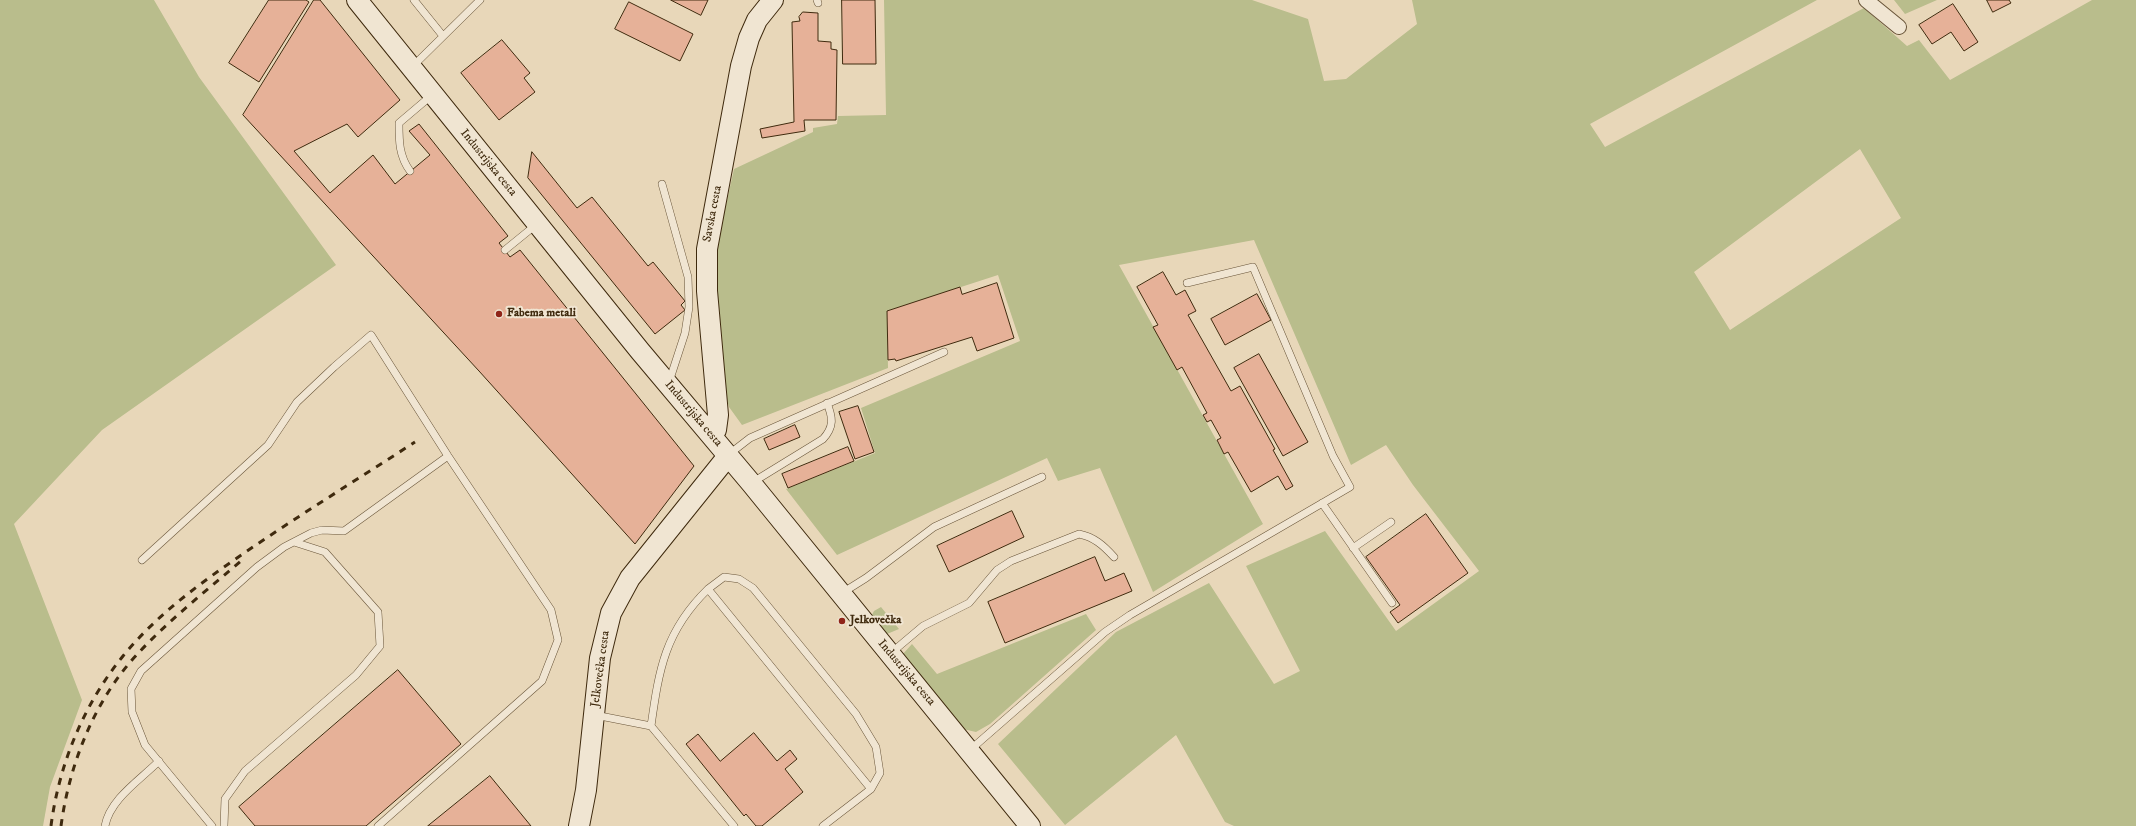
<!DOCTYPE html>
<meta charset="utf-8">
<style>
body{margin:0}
canvas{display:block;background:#e8d7b9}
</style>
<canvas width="2136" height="826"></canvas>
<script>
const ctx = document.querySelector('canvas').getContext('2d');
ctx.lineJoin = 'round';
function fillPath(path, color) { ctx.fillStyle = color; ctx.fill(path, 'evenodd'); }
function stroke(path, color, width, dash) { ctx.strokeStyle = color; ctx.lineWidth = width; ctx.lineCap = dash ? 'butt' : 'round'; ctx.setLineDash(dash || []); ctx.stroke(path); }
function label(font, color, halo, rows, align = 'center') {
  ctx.font = font + ' "IM FELL DW Pica",serif'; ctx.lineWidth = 4; ctx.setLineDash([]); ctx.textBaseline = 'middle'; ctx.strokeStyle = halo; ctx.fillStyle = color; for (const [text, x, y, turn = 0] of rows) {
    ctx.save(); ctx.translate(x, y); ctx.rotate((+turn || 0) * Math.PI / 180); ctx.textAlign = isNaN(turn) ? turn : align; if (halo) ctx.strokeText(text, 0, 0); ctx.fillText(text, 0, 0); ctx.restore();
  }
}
fillPath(new Path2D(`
 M0,0H154L199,77L336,265L102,430L14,524L82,700L50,787L43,826H0Z
 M884,0H1252L1308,19L1324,81L1346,79L1417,24L1412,0H1817L1590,124L1605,147L1864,8L1907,46L1919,40L1950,80L2092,0H2136V826H1234L1225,822L1176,735L1065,825L998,744L1116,632L1209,583L1274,684L1300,671L1246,566L1325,531L1396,631L1479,571L1413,485L1386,445L1351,465L1254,240L1119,265L1263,524L1153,592L1100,468L1058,481L1047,458L837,555L786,489L875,453L861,408L1020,341L998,275L887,311L888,368L742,425L729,407L727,400L716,299V250L734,169L813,132V128L837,124L838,116L886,115ZM1860,149L1901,218L1730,330L1694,272Z
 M1894,0H1937L1905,14Z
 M881,607L899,629L887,634L883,632L872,615L874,611Z
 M1086,614L1096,630L990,724L976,732L963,729L902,655L912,644L937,674Z`), '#b9bd8c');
const building = new Path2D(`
 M269,0H306L309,2L259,82L229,63Z
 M314,0H320L400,100L358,137L347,124L294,151L330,193L373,155L395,184L430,155L409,131L419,124L508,236L499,243L510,257L520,250L694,466L635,544L479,371L243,115Z
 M671,0H708L701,15Z
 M842,0H875L876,64H843Z
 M1987,0H2009L2011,3L1993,12Z
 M629,2L693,34L680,61L615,29Z
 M1953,4L1978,42L1964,51L1951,32L1932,44L1919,25Z
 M803,12L818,13V41L831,42V49L837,50L836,120H804L805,131L762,138L760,129L794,122L792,22L800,21L799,17Z
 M502,40L530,73L524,78L535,92L499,120L461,73Z
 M532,152L577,208L592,197L648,266L653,262L685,301L681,305L685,310L655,334L528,178Z
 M1163,272L1176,295L1185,290L1196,311L1188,315L1231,391L1240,386L1275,449L1273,450L1293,486L1286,490L1278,476L1251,492L1228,452L1224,454L1217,440L1221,438L1211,420L1207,422L1203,415L1207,413L1182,367L1177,370L1153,327L1158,325L1137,287Z
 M997,283L1014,338L977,351L972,337L896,361L895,359L888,360L887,311L960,287L962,294Z
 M1257,294L1271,320L1225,345L1211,319Z
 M1259,354L1308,442L1283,456L1234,368Z
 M858,406L874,452L855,459L839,412Z
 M795,425L800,437L769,450L764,439Z
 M848,447L854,461L788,488L782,474Z
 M1012,511L1024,537L949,572L937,546Z
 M1426,514L1468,573L1398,623L1390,612L1400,605L1366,557Z
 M1095,557L1105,581L1124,573L1132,591L1005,643L988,602Z
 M398,670L461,744L366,826H255L239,807Z
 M754,733L777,761L790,750L797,759L785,769L803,792L762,826H756L746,814L744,816L686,744L698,734L720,761Z
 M490,776L531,826H428Z`);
fillPath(building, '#e6b198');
stroke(building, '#3f2a0e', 1);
const lane = new Path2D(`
 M414,0L443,36
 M817,0L818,3
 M413,66L480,0
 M410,171C399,156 399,141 399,123L432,95
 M662,184L688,277L689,307L685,333L669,382
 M505,250L537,224
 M728,455L750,438L944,352
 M753,482L823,439C834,427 833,418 827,403
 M1322,503L1392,603
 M1353,548L1391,522
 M142,560L268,445L297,402L334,367L371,335L448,456L551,610L558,640L542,681L378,826
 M708,589L724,577L739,579L753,588L856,714L876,747L880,773L871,789
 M842,593L866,578L934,527L1042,477
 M891,653L923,626L969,603L997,570L1011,561L1079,534C1094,537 1103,545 1114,557
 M595,715L651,726L734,826
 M651,726C659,669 665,631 708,589L871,789L823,826
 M970,750L1105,632L1130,615L1350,487L1333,456L1253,267L1187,283
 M105,826C110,799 140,780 159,761
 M212,826L145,745L132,712L131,689L141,671L257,567L284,547L311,533L322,530L344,531L448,456
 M224,826L225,799L245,771L356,675L380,646L378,612L325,552L294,542`);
const street = new Path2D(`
 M1866,0L1899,27`);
const secondary = new Path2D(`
 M357,0L640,351L751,483L1030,826
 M711,435L716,430L718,415L707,291V249L741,66L749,38L757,20L773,0
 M579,826L586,790L600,658L611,613L630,578L728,456`);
stroke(lane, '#695539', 8);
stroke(street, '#695539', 16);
stroke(secondary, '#3f2a0e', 22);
stroke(lane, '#f0e5d2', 7);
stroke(street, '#f0e5d2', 14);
stroke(secondary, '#f0e5d2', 20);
stroke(new Path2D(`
 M51,826C59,764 84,704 123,656C159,612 206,579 253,547C306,511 361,477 415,442
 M61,826C69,767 92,706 132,660C165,623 205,592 242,560`), '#3f2a0e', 3, [7, 7]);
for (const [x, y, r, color] of [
 [499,314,4,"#8f2418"],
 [842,621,4,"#8f2418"]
]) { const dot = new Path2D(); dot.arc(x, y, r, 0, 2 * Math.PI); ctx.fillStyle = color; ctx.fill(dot); stroke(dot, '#f0e5d2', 1.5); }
label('12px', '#3f2a0e', '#f0e5d2', [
 ["Industrijska cesta",488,163,51],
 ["Savska cesta",713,214,-79],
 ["Industrijska cesta",693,414,50],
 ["Jelkovečka cesta",601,669,-82],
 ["Industrijska cesta",906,673,50]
]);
label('bold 12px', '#3f2a0e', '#f0e5d2', [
 ["Fabema metali",507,314],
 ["Jelkovečka",850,621]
], 'left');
</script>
